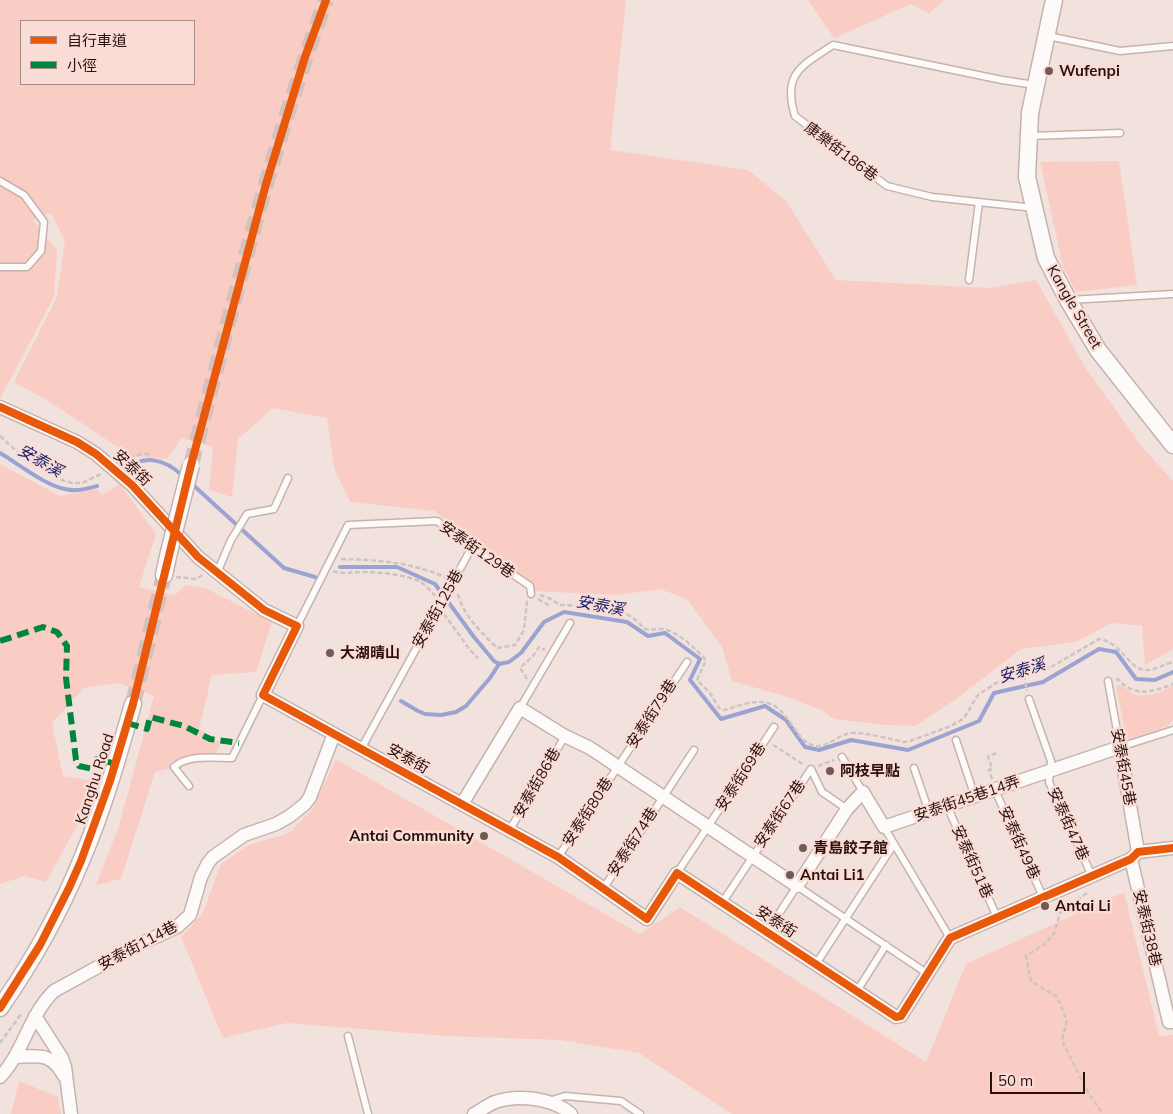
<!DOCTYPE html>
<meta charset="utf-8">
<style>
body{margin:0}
#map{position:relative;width:1173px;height:1114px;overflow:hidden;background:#f2e2de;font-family:Mulish,"Noto Sans TC",sans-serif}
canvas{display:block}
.legend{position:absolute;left:20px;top:20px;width:175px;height:65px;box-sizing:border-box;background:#fadcd6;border:1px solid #a68a85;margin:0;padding:6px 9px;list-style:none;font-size:15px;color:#29100c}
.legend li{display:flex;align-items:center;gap:10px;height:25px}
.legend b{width:25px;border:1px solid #a68a85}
.scale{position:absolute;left:990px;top:1072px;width:95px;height:22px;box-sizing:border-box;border:2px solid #29100c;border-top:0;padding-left:6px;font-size:15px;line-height:18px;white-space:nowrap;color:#29100c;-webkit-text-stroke:4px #fadcd6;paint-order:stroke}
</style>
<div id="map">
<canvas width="1173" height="1114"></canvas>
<ul class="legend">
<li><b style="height:6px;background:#e8590c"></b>自行車道</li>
<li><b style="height:6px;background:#00873e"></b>小徑</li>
</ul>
<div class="scale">50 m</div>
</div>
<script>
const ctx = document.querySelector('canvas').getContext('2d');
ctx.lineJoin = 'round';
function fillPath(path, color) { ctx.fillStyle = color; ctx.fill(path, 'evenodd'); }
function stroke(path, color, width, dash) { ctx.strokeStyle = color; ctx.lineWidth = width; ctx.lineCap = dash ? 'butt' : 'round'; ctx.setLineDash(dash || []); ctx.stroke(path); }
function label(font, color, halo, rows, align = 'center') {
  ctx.font = font + ' Mulish,"Noto Sans TC",sans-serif'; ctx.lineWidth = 5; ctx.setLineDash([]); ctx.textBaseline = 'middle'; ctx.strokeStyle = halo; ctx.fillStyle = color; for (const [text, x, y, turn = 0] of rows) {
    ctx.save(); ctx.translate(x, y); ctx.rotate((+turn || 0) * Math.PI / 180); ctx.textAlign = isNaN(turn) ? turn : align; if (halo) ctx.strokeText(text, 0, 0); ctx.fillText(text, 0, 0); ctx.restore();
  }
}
fillPath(new Path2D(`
 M0,0H626L610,150L748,170L786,201L836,280L990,288L1036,280L1085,367L1143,448L1173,481V649L1145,665L1142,626L1111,623L1076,642L1021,649L955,700L915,726L885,725L834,719L821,710L784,696L732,681L722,647L687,599L660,589L618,595L533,591L535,584L459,532L435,511L350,502L334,468L327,418L273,408L238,439L232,497L209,490L213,447L182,438L167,459L131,456L50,402L14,382L57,297L65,241L51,213L33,220L57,250L54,297L0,399ZM21,21H194V84H21Z
 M808,0H944L929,14L911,4L834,38Z
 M1119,161L1137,285L1076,292L1063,267L1040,162Z
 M0,464L60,496L97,489L102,495L120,484L156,534L139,587L175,595L186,585L207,589L272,622L256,672L212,675L199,729L221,743L211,762L205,761L155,772L121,879L96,885L119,826L154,696L119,683L84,688L52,723L63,776L101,782L46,882L25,876L0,884Z
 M1121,685C1125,688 1129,692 1134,694C1147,699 1162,691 1173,686V720L1168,726L1127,740L1116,687Z
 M336,759L640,934L680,907L926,1062L966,964L1124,892L1159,1036L1173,1035V1114H732L639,1053L560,1040L446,1036L287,1023L223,1038L181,937L203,913L221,864L249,845L289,833L311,811Z
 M19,1081L58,1097L61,1114H11Z`), '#f9cdc4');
stroke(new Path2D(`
 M0,453C17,463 46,486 65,489C76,492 86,489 97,486
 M124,471C143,453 165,459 183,476
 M192,484L284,568L315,577
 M340,567H397L435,584L474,637L494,661L499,664L509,662L521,653L544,622L564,612L627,622L648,636L665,633L700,659L690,680L721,719L765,706L786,720L805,747L819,750L851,740L908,750L979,721L994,693L1043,682L1099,649L1116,652L1136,679L1155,680L1173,672
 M401,701L418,711L425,714L441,715L456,712L466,706L490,678L499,664`), '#9aa3d1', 4);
stroke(new Path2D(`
 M191,465C232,309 270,151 326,0
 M133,704L164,575`), '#d4c2be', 16, [16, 8]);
const service = new Path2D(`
 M1048,36L1120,51L1173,46
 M1029,136L1120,133
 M0,181L24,195L44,222L41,251L27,267H0
 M1034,208L932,197L887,186L795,116C782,74 801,66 833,45L1002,80L1035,85
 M969,280L979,202
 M1069,300L1173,294
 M217,573L231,540L247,514L274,509L288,478
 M297,626L348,525L437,521L472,547L530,586L531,594
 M1108,681L1120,747L1173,730
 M1029,699L1051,761L1049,782L1092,876
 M520,708L570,623
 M956,740L975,797
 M361,749L472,547
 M842,757L863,792
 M914,768L929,812
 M189,786L174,767C188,754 214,758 232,758L263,695
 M995,790L1043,897
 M947,806L997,917
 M884,827L950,938
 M509,831L565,736
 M558,857L687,662
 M677,873L774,727
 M603,889L694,750
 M722,903L811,769L822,792L847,809
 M767,932L797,886L928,974
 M816,964L894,844
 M857,991L886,945
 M348,1036L368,1114
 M549,1101L565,1096L621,1101L640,1114`);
const minor = new Path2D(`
 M0,407L77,442L96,454L132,485L198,557L264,610L297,626L263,695L558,857L647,919L677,873L896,1017L901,1016L950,938L1131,859L1138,852L1173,848
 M462,804L520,708L565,736L590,748L797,886L847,809L863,792L884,827L1120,747L1138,852
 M1131,859L1169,1022H1173
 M35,1016L62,1058L65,1067L71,1114
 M15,1057C39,1056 51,1052 64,1076
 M0,1077C24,1052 29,1015 54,991L138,945L177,927L190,915L201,877L208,863L213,857L244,835L276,824L290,816L305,804L310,797L334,734
 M474,1114C481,1110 488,1105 495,1102C518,1094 553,1098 571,1114`);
const tertiary = new Path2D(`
 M1054,0L1030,113L1027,177L1046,258L1068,300L1098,350L1173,445
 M164,575L169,552
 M0,1008C32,962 60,912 81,861C103,810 118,757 133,704`);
stroke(service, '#c6b2ae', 9);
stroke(minor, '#c6b2ae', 15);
stroke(tertiary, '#c6b2ae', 19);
stroke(new Path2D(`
 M0,436L25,459L62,480L72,483H82L101,474
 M123,461L141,454H151
 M341,559C380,560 409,562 445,577
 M333,571C342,575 350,572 360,572C376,572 406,574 421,582C426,586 431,591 435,596
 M176,577L196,579L202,575
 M458,594C463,615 482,633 497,648L515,645L524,630L527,601
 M540,595L551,599L560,605L581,606L627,614L637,621L645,629C651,630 656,629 662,629C676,630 696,649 706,660L697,680L710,693L719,708L724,710C736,707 749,701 761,702C789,702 793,743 816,746C829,747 839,734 851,733C865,732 890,739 904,742L910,741L951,726L958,722L964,718L978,695L996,683L1051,667L1099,639C1122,642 1129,671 1147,670C1156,670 1164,664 1173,662
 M538,599L550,606
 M444,614L470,650L478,658
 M1024,675L1027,691
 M527,679L520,668L533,656L539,647L545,650
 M1116,680L1118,679C1134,698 1153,692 1173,684
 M773,745L804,765
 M818,766L834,760
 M992,779L989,770L992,769L988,756L997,753
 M1087,893L1060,913L1054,934L1045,944L1026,956L1031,981L1057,997L1067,1020L1062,1041L1089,1094L1101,1111L1100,1114
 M0,1043L21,1014`), '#cdc5c3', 2.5, [5, 2.5]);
stroke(service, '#fdfbfa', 6);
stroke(minor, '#fdfbfa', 12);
stroke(tertiary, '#fdfbfa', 16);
const tertiaryBridge = new Path2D(`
 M169,552L191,465`);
stroke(tertiaryBridge, '#c6b2ae', 19, []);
stroke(tertiaryBridge, '#fdfbfa', 16);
stroke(new Path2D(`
 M0,641L43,627L57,632L67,646L66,678L76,760L79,766L93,769L97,759L116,764
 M127,723L147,729L150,717L184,726L210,739L239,743`), '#00873e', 6, [12, 6]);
stroke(new Path2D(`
 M0,407L77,442L96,454L132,485L198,557L264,610L297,626L263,695L558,857L647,919L677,873L896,1017L901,1016L950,938L1131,859L1138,852L1173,848
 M0,1008L40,945L69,888L81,861L110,781L133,704L191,465L266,184L305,57L326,0`), '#e8590c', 8);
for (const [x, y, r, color] of [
 [1049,71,5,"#6f5a56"],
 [330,653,5,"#6f5a56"],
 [830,771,5,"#6f5a56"],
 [484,836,5,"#6f5a56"],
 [803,848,5,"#6f5a56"],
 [790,875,5,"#6f5a56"],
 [1045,906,5,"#6f5a56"]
]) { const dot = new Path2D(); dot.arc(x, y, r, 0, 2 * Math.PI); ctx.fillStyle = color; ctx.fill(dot); stroke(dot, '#fadcd6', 2); }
label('bold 15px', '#29100c', '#fadcd6', [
 ["Wufenpi",1059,71],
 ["大湖晴山",340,653],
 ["阿枝早點",840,771],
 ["Antai Community",474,836,"right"],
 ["青島餃子館",813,848],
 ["Antai Li1",800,875],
 ["Antai Li",1055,906]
], 'left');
label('15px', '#29100c', '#fadcd6', [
 ["康樂街186巷",841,152,37],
 ["Kangle Street",1074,307,60],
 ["安泰街",132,468,43],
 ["安泰街129巷",477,550,35],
 ["安泰街125巷",438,609,-61],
 ["安泰街79巷",652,714,-57],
 ["安泰街",408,759,29],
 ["安泰街45巷",1123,767,80],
 ["安泰街69巷",741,777,-57],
 ["Kanghu Road",95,779,-72],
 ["安泰街86巷",537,783,-60],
 ["安泰街45巷14弄",967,799,-19],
 ["安泰街80巷",588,812,-57],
 ["安泰街67巷",780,814,-56],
 ["安泰街47巷",1068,824,66],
 ["安泰街74巷",633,842,-57],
 ["安泰街49巷",1019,843,66],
 ["安泰街51巷",972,862,66],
 ["安泰街",776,922,33],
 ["安泰街38巷",1147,928,77],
 ["安泰街114巷",138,946,-28]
]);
label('italic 16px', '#151c6b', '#fadcd6', [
 ["安泰溪",40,461,30],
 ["安泰溪",600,606,11],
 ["安泰溪",1022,671,-17]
]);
</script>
